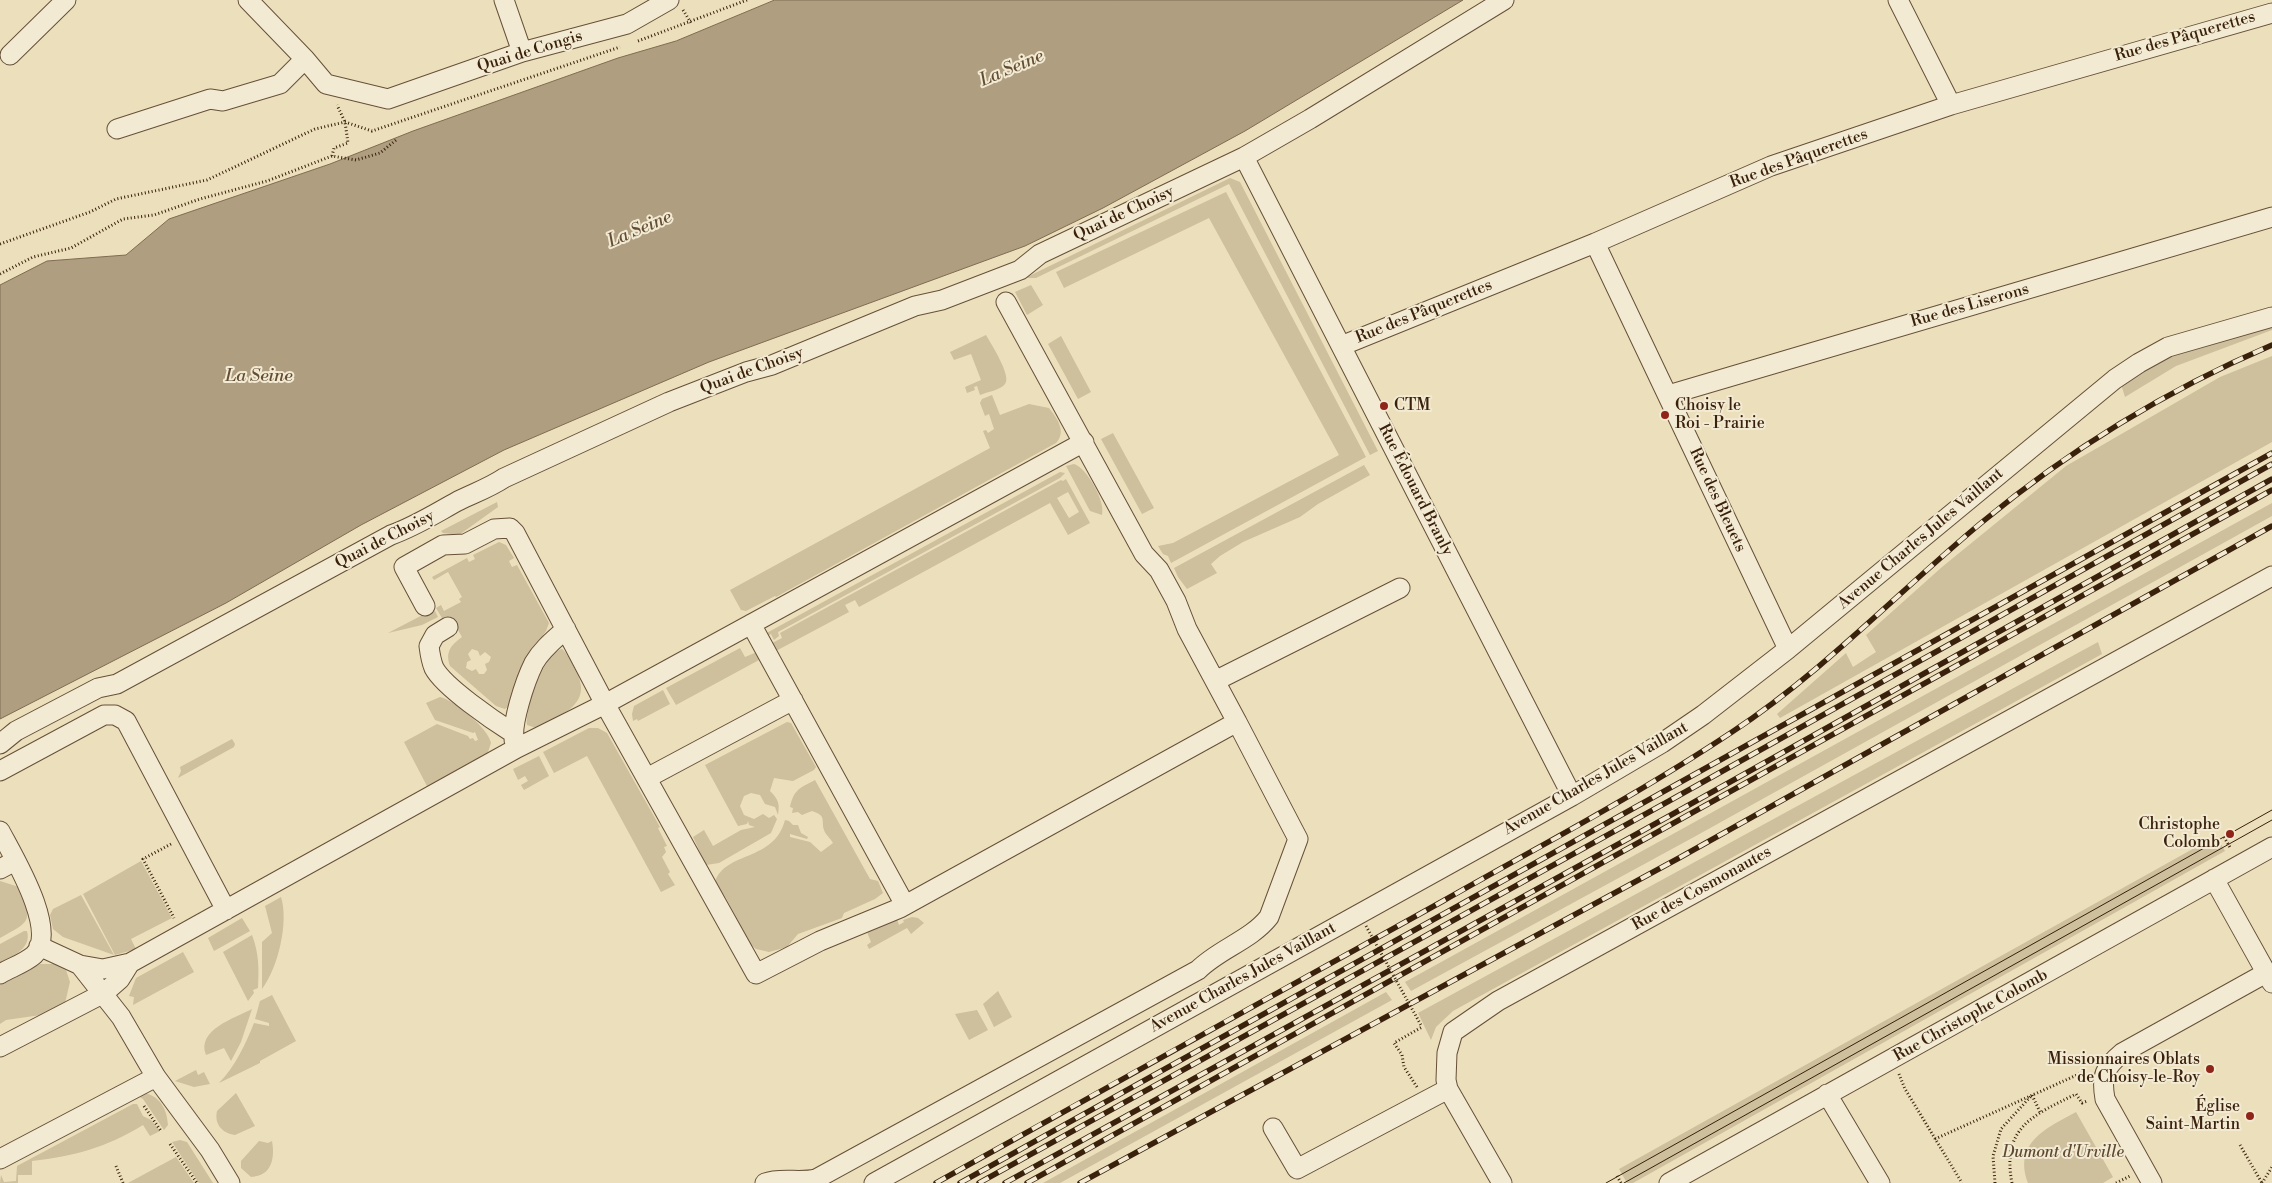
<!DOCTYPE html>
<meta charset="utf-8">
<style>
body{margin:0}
canvas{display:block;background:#ecdfbb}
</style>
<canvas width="2272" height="1183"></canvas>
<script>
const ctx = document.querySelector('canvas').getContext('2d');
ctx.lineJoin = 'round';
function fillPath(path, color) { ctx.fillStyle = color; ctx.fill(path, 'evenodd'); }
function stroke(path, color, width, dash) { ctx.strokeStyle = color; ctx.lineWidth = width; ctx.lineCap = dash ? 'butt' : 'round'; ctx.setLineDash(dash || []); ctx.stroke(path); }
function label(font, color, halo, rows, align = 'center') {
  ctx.font = font + ' "Libre Bodoni",serif'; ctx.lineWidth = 4; ctx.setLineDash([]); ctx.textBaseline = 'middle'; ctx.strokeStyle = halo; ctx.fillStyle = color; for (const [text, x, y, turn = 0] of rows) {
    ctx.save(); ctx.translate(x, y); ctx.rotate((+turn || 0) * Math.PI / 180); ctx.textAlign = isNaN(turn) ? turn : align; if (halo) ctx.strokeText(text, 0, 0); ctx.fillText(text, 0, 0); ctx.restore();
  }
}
fillPath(new Path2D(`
 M1230,178L1240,182L1378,451L1370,455L1229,184L1036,278H1025Z
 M1226,192L1366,457L1171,563L1168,556L1163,554L1158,546L1173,543L1339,455L1209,218L1064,288L1056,272Z
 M1031,285L1043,305L1027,315L1015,292Z
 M2272,324V330L2176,366L2125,397L2120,381L2152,362Z
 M986,335C991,344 1012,376 1005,384C1001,390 987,392 980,395L977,386L974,387L975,390L967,393L965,387L981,380L971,354L954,360L950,352Z
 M1061,336L1091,392L1078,399L1048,344Z
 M2272,356V442L1780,718L1777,714L1846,653L1853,667L1876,652L1866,635L1942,567L2066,466L2220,377Z
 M992,395L1000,415L1029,404L1049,408C1057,418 1067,432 1056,443L776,597L775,596L746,611L741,610L730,590L990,448L983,431L986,430L988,433L994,429L989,414L985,416L980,403L982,399Z
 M1113,433L1154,508L1142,514L1101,439Z
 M1074,464C1087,468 1106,502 1102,515L1090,511L1066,466Z
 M1364,465L1370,475L1318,504L1300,517L1243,542L1220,556L1211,564L1217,573L1187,589L1178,577L1174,568Z
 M1060,472L1065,473L1060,478L778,632L779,636L774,640L771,634L765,637L763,635Z
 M1066,479L1090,523L1068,535L1050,503L859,607L855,600L845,605L849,612L774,652L770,644L782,638L780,633L1061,480L1063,481ZM1068,492L1079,512L1069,518L1057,498Z
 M497,502L498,507L459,535L443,533L441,531Z
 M2272,503V516L1694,837L1411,991L1405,982Z
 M499,542L506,545L514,558L509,561L512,567L517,565L549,623L546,631L522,665L508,707L505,709L496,706L450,666C445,652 451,645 462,637L450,616L442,618L436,608L441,605L444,611L461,602L459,599L462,597L448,572L434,580L432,577L467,558L469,562L475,559L473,555ZM472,649L478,651L480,656L485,652L491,657L489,662L485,664L487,670L484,674H479L476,669L472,671L466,668L467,662L471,660L468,654Z
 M434,609L438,617L422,625L388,633Z
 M2098,642L2102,654L1453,1011L1436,1027L1431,1040L1418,1013Z
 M740,648L745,657L757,652L759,660L676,705L666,688Z
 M562,649C568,654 572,664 576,671C594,705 560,715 536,728L527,725C525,708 544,653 562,649Z
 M663,690L670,704L638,721L637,719L633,721L632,714L634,706Z
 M440,697C454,700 489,729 491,743L487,755L428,788L404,742L437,724L468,736L470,739L473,738L475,741L478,740L475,732L473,733L435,720L426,703Z
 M787,722L791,723L816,767L814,770L793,781L774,778L770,791C778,799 780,803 778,815L775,807L765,804L760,795L751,793L744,796L740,806L744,815L754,819L763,814L769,818L774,815L777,819L771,833L719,863L706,865L693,837L704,830L713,846L741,830L755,827L749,825L748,821L747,824L738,826L705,765Z
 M589,728H598L607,733L660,827L658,828L667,846L664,847L666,852L662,857L670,872L668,874L675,885L661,892L587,756L554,773L543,752Z
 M232,739L235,744L234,747L178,778L181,771L180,767Z
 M539,756L549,776L524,790L521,785L528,781L525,776L518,780L513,769Z
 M815,780L870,879L878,881L883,893L875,899L844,913L842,918L798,934L787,947L769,952L756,949L751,945L726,898L715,882C725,851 774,862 785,820L789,821L793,825H798L801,833L808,837L807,839L790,834V837L810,842L821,852L833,843C831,839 825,834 824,830C821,820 827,816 812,811L802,815L798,812L792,813L793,808L790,807C794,789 800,788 815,780Z
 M2216,836L2225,851L1633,1183H1627L1619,1169Z
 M141,861L172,918L131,939L136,949L115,955L83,894Z
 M0,881L19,887C33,922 31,921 0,938Z
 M81,895L114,955L63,937L53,929L50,915L53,909Z
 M281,897C289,922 278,968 262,989V942L272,933L265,906Z
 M912,917L918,918L924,923L911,934L907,928L869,949L867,945L871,942L867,932L897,919L899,925L904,922L903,920Z
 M242,918L250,931L214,951L208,938Z
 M24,931H27C32,949 12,956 0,963V944Z
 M252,935C259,953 259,969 258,988L253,990L254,993L248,1001L223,952Z
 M183,952L194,972L133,1005L134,997L129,996L136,978Z
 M40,964H54L66,970L70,982L65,1003L41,1015L6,1020L0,1024V985Z
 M998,991L1012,1017L994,1027L983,1004Z
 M1386,992L1392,1000L1060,1183H1043Z
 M272,995L296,1041L260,1061V1063L219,1083C236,1065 245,1045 254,1023L269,1026V1023L255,1019L260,1001Z
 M252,1009L241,1042L231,1061L224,1048L206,1055C196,1030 235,1018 252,1009Z
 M977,1010L988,1030L969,1040L955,1014Z
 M196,1070L198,1075L204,1072L210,1084L194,1087L175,1081Z
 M145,1093C161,1097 167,1110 168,1125L164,1130L143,1099L138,1096Z
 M236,1093L255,1126L235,1135C222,1133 214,1124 217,1111Z
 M133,1104H137L143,1116L151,1120L160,1131L150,1136L143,1125C105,1148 75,1156 32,1161V1175H18V1183H0L1,1175L4,1182L16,1181L17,1166Z
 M2076,1112L2113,1177L2103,1183H2028C2013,1142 2047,1128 2076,1112Z
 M180,1140L187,1142L213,1183H199L172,1142Z
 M259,1141L268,1143L272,1141C275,1158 272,1176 251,1177L241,1168V1161Z
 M176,1157L194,1183H128Z`), '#cebf9d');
const water = new Path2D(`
 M775,0H1463L1245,131L1103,208L1025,246L709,362L504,450L361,525L226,603L0,719V285L47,261L126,255L169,219L330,164L413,131L618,58L676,41Z`);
fillPath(water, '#af9e80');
stroke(water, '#806c52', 1);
const minor = new Path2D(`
 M248,0L305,59L326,84L388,99L522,52L627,24L669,0
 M504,0L522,52
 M1898,0L1951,105
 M10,55L66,0
 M117,129L210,99L223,101L280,84L305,59
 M1244,157L1572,796
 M1595,243L1788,649
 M1341,346L1595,243L1771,166L1951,105L2272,13
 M1668,395L2272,217
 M425,606L404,567L443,545L465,544L494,529L510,528L515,533L605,704L756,974L820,941L900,908L1237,722L1187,629L1176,601L1159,570L1144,554L1006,302
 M751,624L905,905
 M448,627L435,635L429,646C430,654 431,661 434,668C444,687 494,721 513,733
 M1215,681L1400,588
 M0,744L16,731L98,688L117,684L391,535C416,526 436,513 458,501C474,493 489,488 504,478L669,402L746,372L772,365L915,306L942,300L1020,270L1040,254L1244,157L1310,119L1504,0
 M515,744C509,727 526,679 534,663C542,649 555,639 566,629
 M0,771L104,715H115L126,721L226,910
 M647,778L793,700
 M0,831C13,856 59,931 34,955C25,963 10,968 0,974
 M0,869L15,861
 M2214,879L2272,983
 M39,946L80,965L103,969L130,963L517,748L605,704L1084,442
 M80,965L121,1017L156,1077L210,1150L230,1183
 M0,1047L104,993L120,979L130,963
 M1827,1094L1880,1183
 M1273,1128L1297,1169L1448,1089
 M0,1159L156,1077
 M765,1183C781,1177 799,1183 816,1179L1198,970C1219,949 1251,940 1269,917L1298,839L1237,722
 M874,1183L1572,796L1662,743L1703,715L1788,649L2115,379L2139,363L2168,347L2272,317
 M1502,1183L1448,1089L1446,1080L1447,1053L1453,1032L1498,1001L2272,576
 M1669,1183L2272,847
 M2152,1183L2105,1099C2101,1076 2104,1068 2122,1053L2266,973`);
stroke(minor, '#665038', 21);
stroke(new Path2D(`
 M683,10L691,23
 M638,41L747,0
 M332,156L334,148L348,143L345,122L337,105
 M0,244L90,212L116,199L207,180L315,129L345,122L372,131L620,47
 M0,274L33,257L71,248L123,219L154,215L200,199L267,181L332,156L356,160L380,153L396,140
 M2224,837L2231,849
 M171,844L143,859L174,918
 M1899,1074L1905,1089L1962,1183
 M1417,1087L1404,1067L1402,1055L1394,1043L1422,1027
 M144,1106L161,1131
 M1935,1139L2088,1070
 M170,1144L197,1183
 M2240,1145L2262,1183
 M116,1166L123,1183
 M1617,1176L1621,1183
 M1995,1183L1993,1156L2001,1129L2032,1095L2040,1112
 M2012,1183C2001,1127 2034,1115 2076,1094L2082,1103L2087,1101
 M2116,1183L2130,1176
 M2262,1183L2272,1167`), '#39210c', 3, [1, 2.5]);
stroke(minor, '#f3ead3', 19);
stroke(new Path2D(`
 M1606,1183L2272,810
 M1624,1183L2272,820`), '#39210c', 1);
const rail = new Path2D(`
 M936,1183C1105,1088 1274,995 1443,901C1540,846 1639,794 1732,732C1823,672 1898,592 1981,523C2069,450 2167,390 2272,345
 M960,1183L2272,453
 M979,1183L1669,801L2272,464
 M1005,1183L1671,815L2272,479
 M1027,1183L2272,490
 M1080,1183L1679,858L2272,526`);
stroke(rail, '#39210c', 5.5);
stroke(rail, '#f3ead3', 4, [11]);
stroke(new Path2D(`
 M1366,926L1422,1027`), '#39210c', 3, [1, 2.5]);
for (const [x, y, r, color] of [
 [1384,406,5,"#8f2418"],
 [1665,415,5,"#8f2418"],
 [2230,834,5,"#8f2418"],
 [2210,1069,5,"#8f2418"],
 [2250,1116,5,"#8f2418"]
]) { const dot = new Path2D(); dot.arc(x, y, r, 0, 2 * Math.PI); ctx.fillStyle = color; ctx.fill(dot); stroke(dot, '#f3ead3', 2); }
label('16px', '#39210c', '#f3ead3', [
 ["Rue des Pâquerettes",2185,37,-16],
 ["Quai de Congis",530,52,-17],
 ["Rue des Pâquerettes",1799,159,-20],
 ["Quai de Choisy",1124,214,-25],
 ["Rue des Liserons",1970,306,-16],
 ["Rue des Pâquerettes",1424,312,-22],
 ["Quai de Choisy",752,371,-20],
 ["Rue Édouard Branly",1415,490,63],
 ["Rue des Bleuets",1717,500,65],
 ["Avenue Charles Jules Vaillant",1921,539,-40],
 ["Quai de Choisy",385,540,-27],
 ["Avenue Charles Jules Vaillant",1596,779,-30],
 ["Rue des Cosmonautes",1702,889,-29],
 ["Avenue Charles Jules Vaillant",1243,978,-29],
 ["Rue Christophe Colomb",1971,1016,-29]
]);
label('16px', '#39210c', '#f3ead3', [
 ["CTM",1394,406,"left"],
 ["Choisy le",1675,406,"left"],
 ["Roi - Prairie",1675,424,"left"],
 ["Christophe",2220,825],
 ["Colomb",2220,843],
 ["Missionnaires Oblats",2200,1060],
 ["de Choisy-le-Roy",2200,1078],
 ["Église",2240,1107],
 ["Saint-Martin",2240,1125]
], 'right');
label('italic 16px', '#5e4830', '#f3ead3', [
 ["Dumont d'Urville",2063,1153]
]);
label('italic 18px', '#624d35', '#f3ead3', [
 ["La Seine",1012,69,-23],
 ["La Seine",640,230,-23],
 ["La Seine",259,377]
]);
</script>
